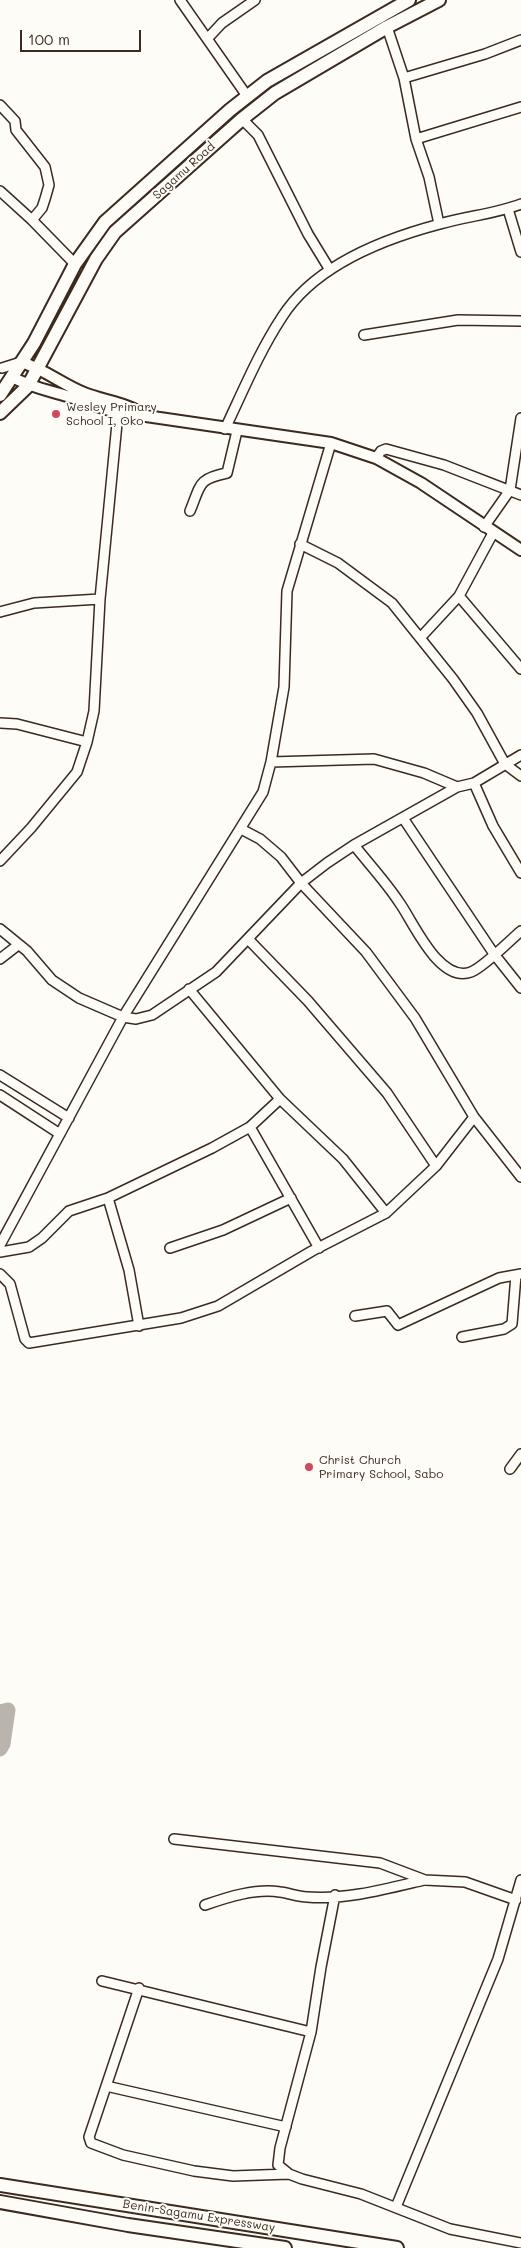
<!DOCTYPE html>
<style>
body{margin:0}
#map{position:relative;width:521px;height:2248px;overflow:hidden;background:#fdfcf7;font-family:Mali,sans-serif}
canvas{display:block}
.scale{position:absolute;left:20px;top:30px;width:121px;height:22px;box-sizing:border-box;border:2px solid #3b2a1e;border-top:0;padding-left:6px;font-size:15px;line-height:18px;white-space:nowrap;color:#3b2a1e;-webkit-text-stroke:4px #fdfcf7;paint-order:stroke}
</style>
<div id="map">
<canvas width="521" height="2248"></canvas>
<div class="scale">100 m</div>
</div>
<script>
const ctx = document.querySelector('canvas').getContext('2d');
ctx.lineJoin = 'round';
function stroke(path, color, width, dash) { ctx.strokeStyle = color; ctx.lineWidth = width; ctx.lineCap = dash ? 'butt' : 'round'; ctx.setLineDash(dash || []); ctx.stroke(path); }
function label(font, color, halo, rows, align = 'center') {
  ctx.font = font + ' Mali,sans-serif'; ctx.lineWidth = 4; ctx.setLineDash([]); ctx.textBaseline = 'middle'; ctx.strokeStyle = halo; ctx.fillStyle = color; for (const [text, x, y, turn = 0] of rows) {
    ctx.save(); ctx.translate(x, y); ctx.rotate((+turn || 0) * Math.PI / 180); ctx.textAlign = isNaN(turn) ? turn : align; if (halo) ctx.strokeText(text, 0, 0); ctx.fillText(text, 0, 0); ctx.restore();
  }
}
stroke(new Path2D(`
 M0,1712L8,1710L3,1744L0,1749`), '#bbb4ad', 15);
const minor = new Path2D(`
 M180,0L247,96
 M387,27L404,78L416,139L429,177L439,224
 M208,38L222,23L255,0
 M404,78L485,54L521,40
 M0,105L15,121L16,130L45,167L49,185L45,199L42,208L32,220
 M242,119L258,135L308,234L330,270
 M416,139L521,107
 M0,191L32,220L75,264
 M508,209L521,252
 M364,335L458,320L521,321
 M2,368L21,362
 M225,429C243,391 259,352 282,317C315,265 383,239 440,224C467,216 495,214 521,204
 M376,458L381,451L386,449L444,465L521,495
 M190,511C201,485 197,479 227,473L237,431
 M484,527L510,490L521,418
 M300,544L338,563L392,603L453,679L477,713L505,764L521,776
 M459,596L521,669
 M0,612L34,603L100,599
 M421,637L459,596L493,533
 M0,723L17,724L87,742
 M271,762L374,759L424,773L457,787
 M474,783L493,826L521,873
 M403,818L494,954L521,988
 M241,829L260,839L281,857L301,883L366,952L415,1018L474,1117L521,1177
 M354,845C369,864 386,882 399,902C413,921 439,984 471,972C484,967 509,941 521,931
 M0,861L31,828L77,772L87,742L94,711L100,599L118,413
 M0,929L27,951L52,980L79,998L123,1017L136,1019L152,1015L216,972L301,883L327,863L354,845L457,787L474,783L521,755
 M248,939L308,1001L387,1093L436,1166
 M0,959L18,945
 M189,989L280,1099L343,1159L386,1213
 M0,1075L69,1118
 M0,1095L60,1134
 M250,1127L319,1248
 M108,1198L129,1270L139,1326
 M0,1245L123,1017L263,792L271,762L284,687L287,591L331,443
 M170,1248L223,1230L291,1198
 M0,1252L29,1247L42,1238L69,1211L108,1198L212,1148L250,1127L280,1099
 M0,1274L10,1284L25,1339L29,1343L181,1318L218,1306L312,1251L386,1213L436,1166L474,1117
 M355,1316L387,1311L398,1325L499,1278L521,1274
 M462,1337L504,1329L512,1324L516,1275
 M510,1469L521,1454
 M174,1839L380,1863L425,1880L465,1882L516,1900
 M335,1895L321,1967L311,2032L280,2148L278,2165L289,2174L302,2179L361,2194L450,2229L521,2243
 M205,1905C228,1897 256,1888 280,1892C289,1893 298,1897 307,1897C346,1900 386,1889 424,1880
 M102,1981L311,2032
 M139,1988L89,2137L91,2143L123,2155L194,2171L233,2176L289,2174
 M106,2086L286,2127
 M396,2207L498,1959L521,1880`);
const major = new Path2D(`
 M21,362C44,369 62,384 84,393C104,401 128,403 146,416
 M12,377C30,387 47,390 67,396C93,404 118,416 146,416L331,443L376,458L421,483L521,550`);
const highway = new Path2D(`
 M0,395L34,343L75,264L105,222L230,110L267,81L409,0
 M0,413L28,386L96,259L115,232L242,119L275,93L387,27L439,0
 M0,2185L397,2248
 M0,2202L128,2225L285,2248`);
stroke(minor, '#3b2a1e', 12);
stroke(major, '#3b2a1e', 14);
stroke(highway, '#3b2a1e', 16);
stroke(minor, '#fdfcf7', 9);
stroke(major, '#fdfcf7', 10);
stroke(highway, '#fdfcf7', 12);
for (const [x, y, r, color] of [
 [56,414,5,"#d1495b"],
 [309,1467,5,"#d1495b"]
]) { const dot = new Path2D(); dot.arc(x, y, r, 0, 2 * Math.PI); ctx.fillStyle = color; ctx.fill(dot); stroke(dot, '#fdfcf7', 2); }
label('12px', '#3b2a1e', '#fdfcf7', [
 ["Sagamu Road",184,171,-42],
 ["Benin-Sagamu Expressway",199,2216,9]
]);
label('12px', '#3b2a1e', '#fdfcf7', [
 ["Wesley Primary",66,407],
 ["School I, Oko",66,421],
 ["Christ Church",319,1460],
 ["Primary School, Sabo",319,1474]
], 'left');
</script>
